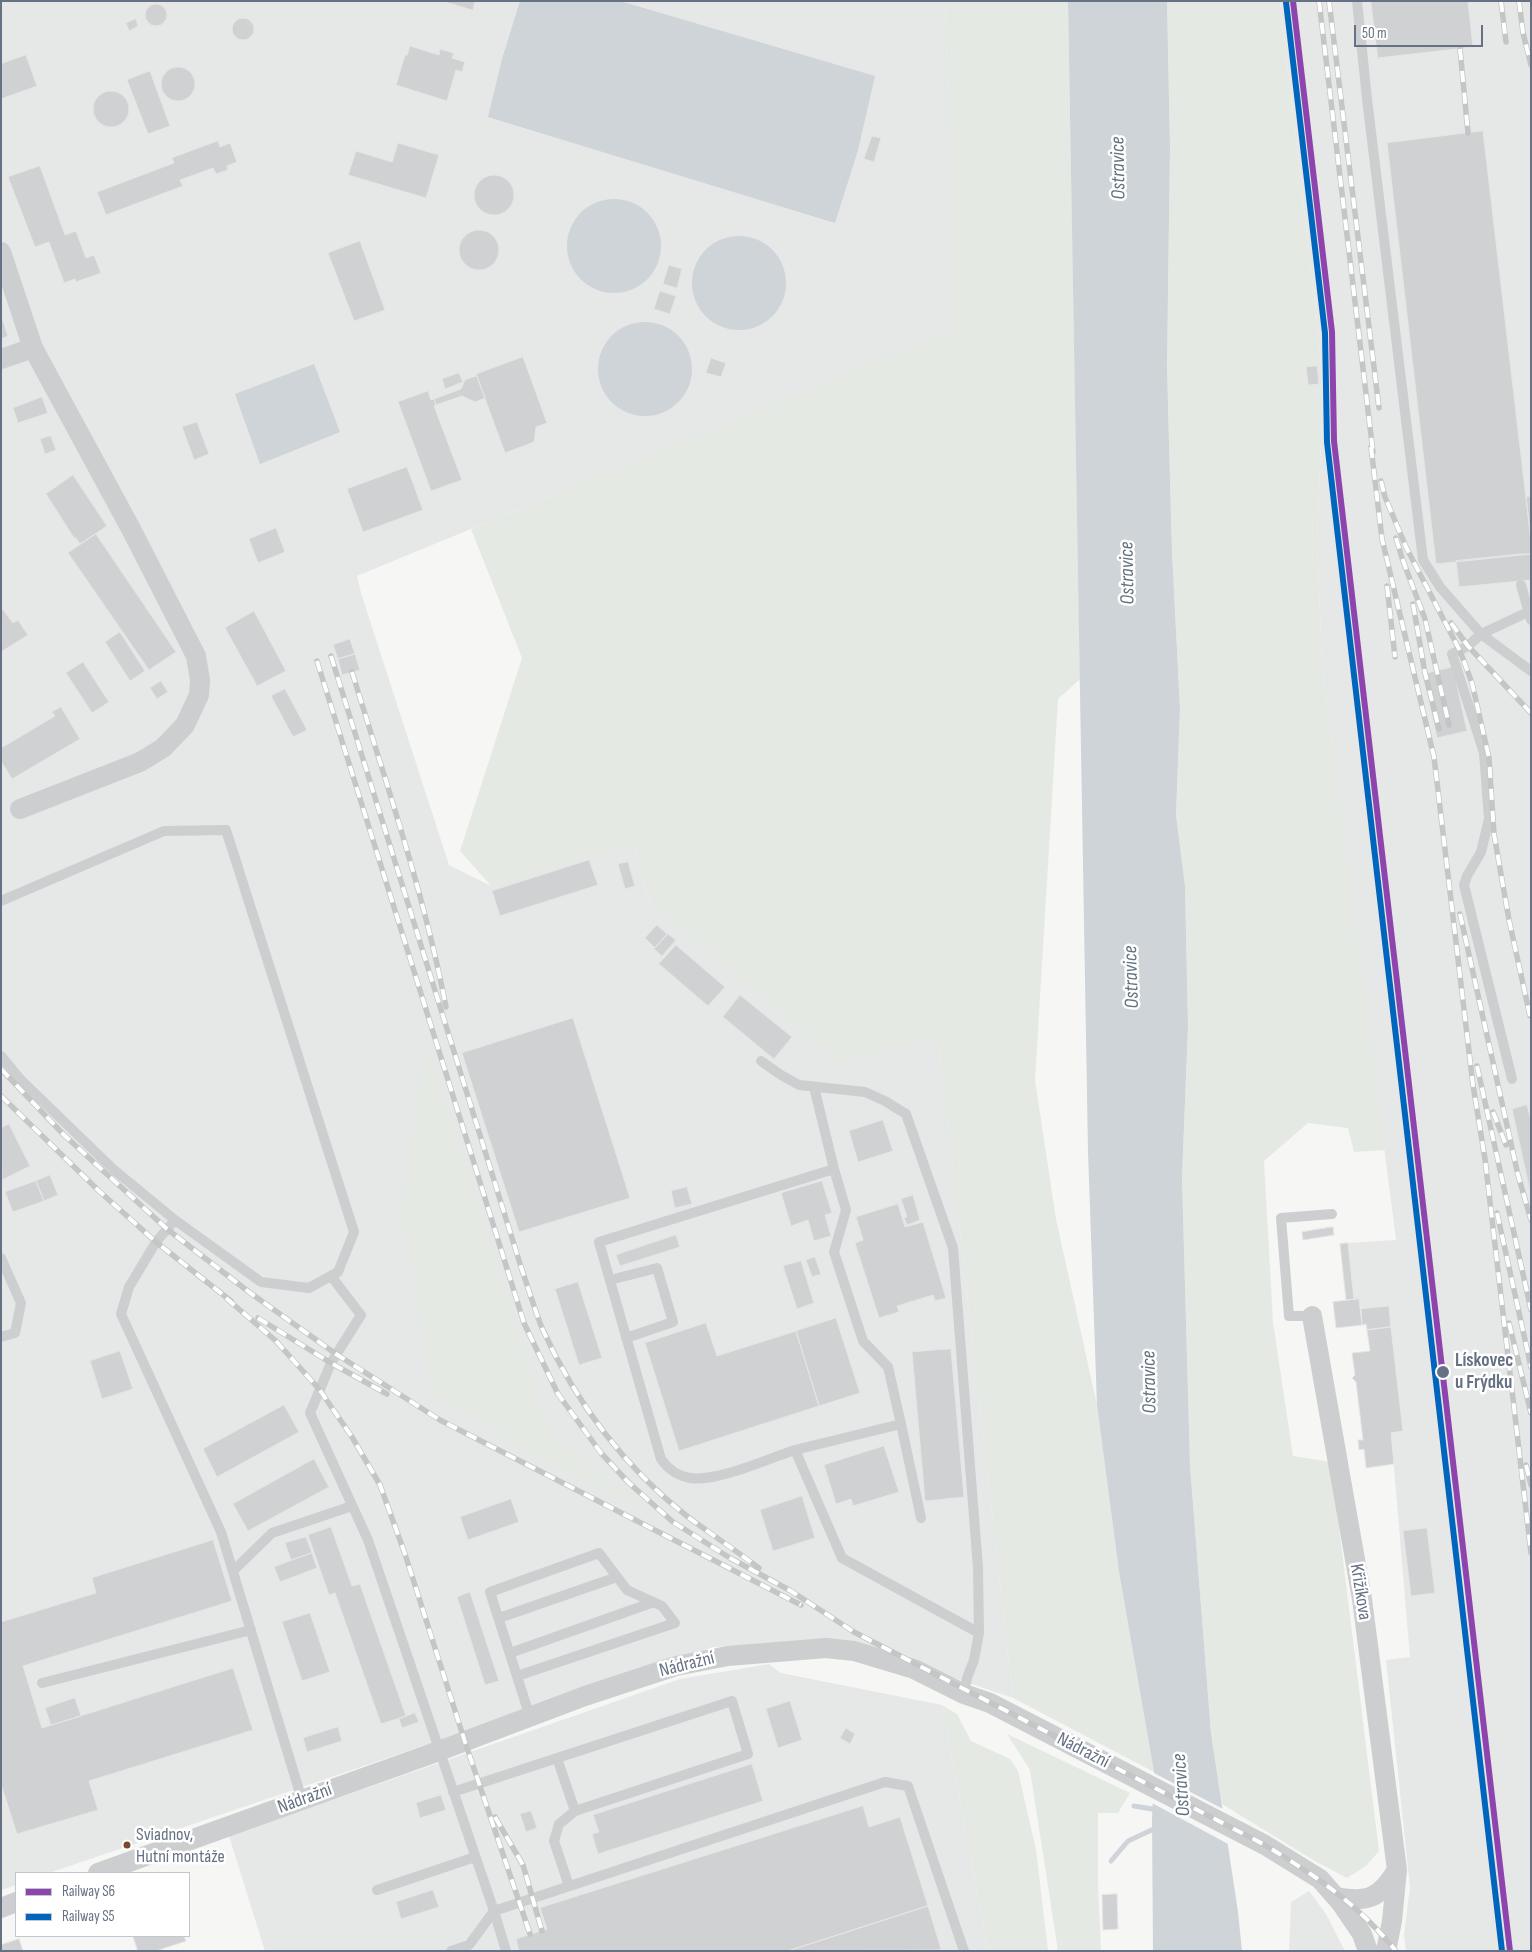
<!DOCTYPE html>
<meta charset="utf-8">
<style>
body{margin:0}
#map{position:relative;width:1532px;height:1952px;overflow:hidden;background:#f6f6f5;font-family:"Sofia Sans Condensed",sans-serif}
canvas{display:block}
.frame{position:absolute;inset:0;border:2px solid #667284;pointer-events:none}
.legend{position:absolute;left:15px;top:1872px;width:175px;height:65px;box-sizing:border-box;background:#fff;border:1px solid #c2c7ce;margin:0;padding:6px 9px;list-style:none;font-size:15px;color:#667284}
.legend li{display:flex;align-items:center;gap:10px;height:25px}
.legend b{width:25px;border:1px solid #c2c7ce}
.scale{position:absolute;left:1354px;top:25px;width:129px;height:22px;box-sizing:border-box;border:2px solid #667284;border-top:0;padding-left:6px;font-size:15px;line-height:18px;white-space:nowrap;color:#667284;-webkit-text-stroke:4px #fff;paint-order:stroke}
</style>
<div id="map">
<canvas width="1532" height="1952"></canvas>
<div class="frame"></div>
<ul class="legend">
<li><b style="height:6px;background:#8e44ad"></b>Railway S6</li>
<li><b style="height:6px;background:#0065bd"></b>Railway S5</li>
</ul>
<div class="scale">50 m</div>
</div>
<script>
const ctx = document.querySelector('canvas').getContext('2d');
ctx.lineJoin = 'round';
function fillPath(path, color) { ctx.fillStyle = color; ctx.fill(path, 'evenodd'); }
function stroke(path, color, width, dash) { ctx.strokeStyle = color; ctx.lineWidth = width; ctx.lineCap = dash ? 'butt' : 'round'; ctx.setLineDash(dash || []); ctx.stroke(path); }
function label(font, color, halo, rows, align = 'center') {
  ctx.font = font + ' "Sofia Sans Condensed",sans-serif'; ctx.lineWidth = 5; ctx.setLineDash([]); ctx.textBaseline = 'middle'; ctx.strokeStyle = halo; ctx.fillStyle = color; for (const [text, x, y, turn = 0] of rows) {
    ctx.save(); ctx.translate(x, y); ctx.rotate((+turn || 0) * Math.PI / 180); ctx.textAlign = isNaN(turn) ? turn : align; if (halo) ctx.strokeText(text, 0, 0); ctx.fillText(text, 0, 0); ctx.restore();
  }
}
fillPath(new Path2D(`
 M1,1H945L955,329L357,576L361,593L449,865L493,887L634,845L650,903L938,1038L1013,1698L848,1642L714,1647L49,1873H16V1885L1,1890Z
 M1280,1H1531V1951H1406L1404,1935L1410,1887L1386,1660L1410,1657L1391,1433L1403,1431L1389,1306L1361,1309L1359,1299H1354L1348,1243L1396,1240L1322,663L1317,541L1323,389L1318,328Z
 M769,1664L781,1673L942,1705L988,1951H265L229,1836L680,1679Z
 M1309,1891L1326,1914L1345,1951H1289L1291,1902Z`), '#e6e7e7');
fillPath(new Path2D(`
 M945,1H1068L1080,679L1058,699L1035,1080L1056,1219L1097,1405L1119,1572L1154,1772L1013,1698L938,1039L839,1063L650,903L634,845L493,888L460,851L522,658L471,529L954,329Z
 M1167,1H1280L1318,328L1323,389L1317,541L1322,663L1385,1150L1354,1152L1348,1128L1308,1123L1264,1161L1273,1322L1293,1456L1331,1462L1379,1851L1366,1866L1347,1878L1313,1860L1222,1804L1211,1733L1190,1466L1182,1178L1188,1026L1185,886L1176,815L1180,709L1172,552L1167,366L1170,148Z
 M426,1041L533,1378L549,1433L661,1522L432,1397L407,1233L399,1221Z
 M942,1705L957,1714L971,1741L1010,1759L1018,1771L1036,1850L1048,1951H988Z
 M1007,1734L1130,1793L1118,1813H1098V1884L1101,1951H1058L1030,1770Z`), '#e5e9e3');
fillPath(new Path2D(`
 M520,1H620L875,76L858,150L835,223L488,117L502,59Z
 M1068,1H1167L1170,148L1167,366L1172,552L1180,709L1176,815L1185,886L1188,1026L1182,1178L1190,1466L1211,1733L1238,1912L1242,1951H1153L1152,1819L1154,1772L1119,1572L1097,1405L1088,1152Z
 M567 246a47 47 0 1 1 94 0a47 47 0 1 1-94 0Z
 M692 283a47 47 0 1 1 94 0a47 47 0 1 1-94 0Z
 M598 369a47 47 0 1 1 94 0a47 47 0 1 1-94 0Z
 M314,364L340,432L260,464L235,394Z`), '#ced4d8');
fillPath(new Path2D(`
 M1152,1772L1225,1810L1230,1845L1152,1803Z`), '#f6f6f5');
stroke(new Path2D(`
 M1134,1806L1158,1810
 M1111,1861L1128,1841L1158,1827`), '#ced4d8', 5);
const building = new Path2D(`
 M442,1H475L473,10Z
 M1371,1H1468L1473,47L1378,58Z
 M145 15a11 11 0 1 1 22 0a11 11 0 1 1-22 0Z
 M232 29a11 11 0 1 1 22 0a11 11 0 1 1-22 0Z
 M136,19L138,26L129,31L126,23Z
 M410,46L439,55L440,49L454,53L452,58L465,62L462,72L456,70L447,101L396,85L405,55H407Z
 M26,55L37,86L1,99V64Z
 M161 84a17 17 0 1 1 34 0a17 17 0 1 1-34 0Z
 M150,71L170,126L148,134L127,80Z
 M93 109a18 18 0 1 1 36 0a18 18 0 1 1-36 0Z
 M1483,131L1531,541V554L1436,564L1387,143Z
 M872,136L881,138L874,162L864,159Z
 M218,141L220,147L230,143L237,162L227,166L228,170L216,174L213,168L180,180L183,186L106,215L97,192L174,163L172,158Z
 M398,143L439,155L426,198L348,175L356,151L392,162Z
 M40,166L65,235L76,231L86,258L94,255L101,273L76,282L75,279L64,283L49,242L35,247L8,177Z
 M474 195a20 20 0 1 1 40 0a20 20 0 1 1-40 0Z
 M459 250a20 20 0 1 1 40 0a20 20 0 1 1-40 0Z
 M360,241L385,310L354,321L328,253Z
 M669,265L682,269L677,288L663,284Z
 M660,291L676,296L670,314L654,309Z
 M1,315L8,336L1,339Z
 M522,354L547,423L536,427L534,442L505,453L476,374L522,357Z
 M711,358L726,363L721,377L706,373Z
 M1317,366L1319,384L1308,385L1306,367Z
 M459,373L463,382L445,389L442,379Z
 M477,376L485,398L475,402L462,396L436,405L434,399L461,389L465,380Z
 M428,391L431,400L434,399L436,405L434,406L462,480L431,491L398,402Z
 M42,397L48,413L18,423L13,408Z
 M197,422L209,454L194,460L182,427Z
 M51,436L56,450L45,454L40,439Z
 M407,467L423,510L363,532L347,489Z
 M73,475L107,526L80,544L76,538H74L46,494Z
 M1531,496V541L1526,497Z
 M276,528L285,552L258,563L249,539Z
 M96,534L176,652L149,670L68,553Z
 M1520,554H1531V580L1459,587L1456,561Z
 M1,607L13,623L18,620L28,635L1,652Z
 M254,611L286,671L257,686L225,628Z
 M120,632L145,671L130,681L105,642Z
 M350,639L355,654L338,659L333,645Z
 M355,654L360,670L342,675L338,659Z
 M83,662L109,702L92,713L66,673Z
 M1453,667L1467,731L1437,738L1423,674Z
 M161,681L168,692L157,699L150,688Z
 M285,689L307,730L293,737L271,696Z
 M61,707L80,739L12,779L1,761V748L55,716L52,712Z
 M589,860L598,885L500,916L492,891Z
 M628,862L635,886L625,889L618,864Z
 M657,925L667,934L655,948L645,938Z
 M668,934L676,940L662,956L654,949Z
 M676,945L725,987L708,1006L659,964Z
 M740,995L792,1037L774,1059L723,1017Z
 M573,1018L630,1198L519,1232L462,1053Z
 M1527,1105L1531,1120L1530,1191L1512,1109Z
 M883,1120L893,1151L858,1162L849,1131Z
 M9,1124L30,1166L2,1180L1,1128Z
 M50,1175L58,1195L44,1201L36,1181Z
 M36,1181L44,1201L13,1212L5,1192Z
 M822,1181L832,1213L825,1215L831,1236L814,1241L808,1220L791,1226L781,1193Z
 M687,1187L692,1204L675,1208L671,1191Z
 M913,1195L920,1220L907,1225L904,1218L907,1217L901,1199Z
 M898,1204L905,1227L923,1222L946,1298L935,1301L933,1295L897,1306L899,1312L879,1318L855,1243L863,1240L856,1217Z
 M1333,1227L1334,1235L1303,1240L1302,1232Z
 M676,1235L680,1247L620,1266L616,1255Z
 M1348,1243L1354,1299L1346,1300L1340,1244Z
 M815,1257L821,1274L812,1277L806,1260Z
 M801,1261L814,1303L797,1309L783,1266Z
 M578,1282L602,1358L579,1365L555,1289Z
 M1359,1299L1362,1325L1336,1328L1333,1302Z
 M1389,1306L1391,1327L1367,1330L1366,1324L1362,1325L1361,1309Z
 M836,1318L860,1393L819,1406L796,1331Z
 M706,1323L717,1356L796,1331L819,1406L679,1451L645,1343Z
 M1391,1327L1403,1431L1391,1433L1394,1464L1366,1468L1364,1449L1359,1450L1358,1440H1363L1356,1382L1352,1378L1355,1375L1352,1353L1370,1351L1367,1330Z
 M951,1349L964,1497L925,1501L912,1352Z
 M120,1351L133,1389L102,1399L90,1361Z
 M284,1405L299,1432L217,1477L203,1449Z
 M884,1446L899,1492L853,1506L851,1499L836,1504L824,1465Z
 M314,1459L329,1487L248,1531L233,1504Z
 M802,1496L815,1538L773,1551L760,1510Z
 M511,1499L519,1522L468,1540L460,1517Z
 M331,1527L352,1586L360,1584L406,1716L381,1724L335,1593L329,1595L308,1535Z
 M1427,1528L1435,1593L1411,1596L1403,1531Z
 M306,1537L312,1553L291,1560L285,1543Z
 M213,1540L232,1601L23,1666L42,1728L233,1668L253,1730L89,1781L98,1810L17,1834L1,1784V1622L96,1593L92,1578Z
 M312,1553L317,1568L280,1582L274,1567Z
 M470,1592L499,1681L485,1685L457,1597Z
 M310,1613L330,1672L302,1681L282,1622Z
 M75,1698L81,1716L51,1725L45,1708Z
 M790,1701L802,1740L778,1748L766,1709Z
 M415,1713L419,1722L402,1728L399,1719Z
 M338,1727L342,1741L307,1752L303,1738Z
 M846,1728L855,1734L850,1744L840,1738Z
 M752,1764L763,1801L598,1854L592,1834L599,1832L593,1815Z
 M441,1795L446,1810L420,1818L416,1803Z
 M863,1806L869,1827L900,1817L928,1906L788,1951H519L516,1939L547,1929L540,1908Z
 M531,1811L537,1828L526,1832L520,1814Z
 M433,1890L439,1907L401,1919L396,1902Z
 M1117,1894L1118,1929L1103,1930L1102,1895Z
 M928,1906L941,1949L938,1950L788,1951Z
 M133,1936H184L186,1941L156,1951H138Z
 M19,1939L23,1951H2L1,1945Z`);
fillPath(building, '#d0d1d2');
stroke(building, '#e5e5e4', 1);
stroke(new Path2D(`
 M1357,1L1367,99L1423,560L1440,587L1481,634L1531,671
 M1521,585L1531,620
 M1,901L164,831L226,830L354,1232L338,1272L309,1288L261,1282L175,1220L113,1169L20,1079L1,1056
 M761,1061L781,1075L799,1085L865,1092L885,1101L906,1114L953,1248L978,1568L979,1633L974,1660L967,1678L964,1694
 M1512,1079L1464,885L1467,876L1481,852L1489,819L1484,753L1452,654L1468,646L1481,634L1528,612
 M814,1087L834,1169L599,1242L661,1459C668,1469 677,1476 690,1478C717,1482 767,1459 795,1450L842,1558L979,1633
 M834,1169L846,1210L834,1252L863,1341L888,1367L901,1424
 M175,1220L156,1242L129,1287L121,1314L221,1532L302,1800
 M1,1258L21,1303L15,1333L1,1337
 M331,1276L361,1315L331,1363L310,1413L368,1540L494,1911L885,1782L908,1786L964,1951
 M610,1280L657,1268L673,1322L626,1338
 M1312,1316H1289L1281,1218L1332,1214
 M795,1450L901,1424L921,1518
 M233,1571L272,1533L352,1506
 M499,1618L617,1577
 M510,1653L654,1602
 M517,1676L675,1623L662,1606L627,1590L599,1553L490,1592L530,1717
 M42,1683L251,1630
 M557,1758L575,1811
 M453,1792L732,1701L748,1754L575,1811L559,1824L554,1841L569,1886
 M377,1890L475,1857
 M494,1911L506,1951
 M451,1951L469,1945L494,1911`), '#cdced0', 10);
stroke(new Path2D(`
 M1,252L33,348L131,529L196,656L200,680L199,695L185,725L163,748L140,762L20,809
 M1,359L33,348
 M1312,1316L1362,1599L1397,1870L1392,1921L1386,1951
 M98,1873L439,1751L585,1696L676,1666L728,1656L826,1648L854,1651L914,1669L964,1694L990,1703L1265,1845L1320,1879L1341,1903L1362,1934L1368,1951
 M1336,1897C1368,1903 1380,1898 1397,1870
 M1,1908L16,1902`), '#cdced0', 20);
const rail = new Path2D(`
 M1319,1L1373,452
 M1329,1L1379,408
 M1501,1L1506,42
 M1519,1L1523,33L1531,65
 M1460,49L1468,133
 M1371,447L1382,539L1434,757L1473,1085L1485,1159L1531,1553
 M1381,481L1385,497L1406,547L1460,651L1472,683L1489,758L1494,834L1509,920L1530,1016
 M1396,538L1402,558L1425,619L1449,725
 M1387,586L1395,657
 M1413,604L1425,673L1439,729
 M1451,623L1468,646L1531,713
 M331,656L521,1267C528,1287 534,1308 542,1328C575,1401 624,1467 688,1517C711,1534 735,1550 759,1568
 M317,661L524,1323L558,1394L601,1453L629,1483L673,1522L730,1558L791,1591L854,1632L1265,1845C1317,1877 1357,1903 1396,1951
 M352,672C386,783 424,893 446,1007
 M1460,914L1518,1175L1531,1220
 M1477,1066L1531,1310
 M1,1069L64,1135L167,1229L249,1292L336,1354L440,1420L801,1605
 M1,1096L99,1191L156,1242L231,1301
 M1493,1112L1506,1145
 M1497,1213L1531,1367
 M226,1298L276,1341L319,1389L352,1437L380,1485L405,1554L465,1742L530,1934
 M258,1318L331,1363L387,1394
 M1509,1323L1531,1413
 M1526,1465L1531,1485
 M495,1817L523,1865L542,1931`);
stroke(rail, '#c4c5c5', 5.5);
stroke(rail, '#fff', 4, [11]);
stroke(new Path2D(`
 M1293,1L1332,332L1334,441L1510,1951`), '#8e44ad', 6);
stroke(new Path2D(`
 M1286,2L1325,333L1327,442L1502,1951`), '#0065bd', 6);
for (const [x, y, r, color] of [
 [1443,1372,7,"#667284"],
 [127,1845,4.5,"#7a4b2a"]
]) { const dot = new Path2D(); dot.arc(x, y, r, 0, 2 * Math.PI); ctx.fillStyle = color; ctx.fill(dot); stroke(dot, '#fff', 2); }
label('18px', '#667284', '#fff', [
 ["Sviadnov,",136,1835],
 ["Hutní montáže",136,1857]
], 'left');
label('bold 19px', '#667284', '#fff', [
 ["Lískovec",1455,1361],
 ["u Frýdku",1455,1383]
], 'left');
label('19px', '#667284', '#fff', [
 ["Křižíkova",1360,1592,81],
 ["Nádražní",687,1665,-14],
 ["Nádražní",1083,1751,27],
 ["Nádražní",305,1799,-20]
]);
label('italic 20px', '#627380', '#fff', [
 ["Ostravice",1119,168,-91],
 ["Ostravice",1128,573,-91],
 ["Ostravice",1132,977,-92],
 ["Ostravice",1150,1382,-91],
 ["Ostravice",1182,1785,-94]
]);
</script>
